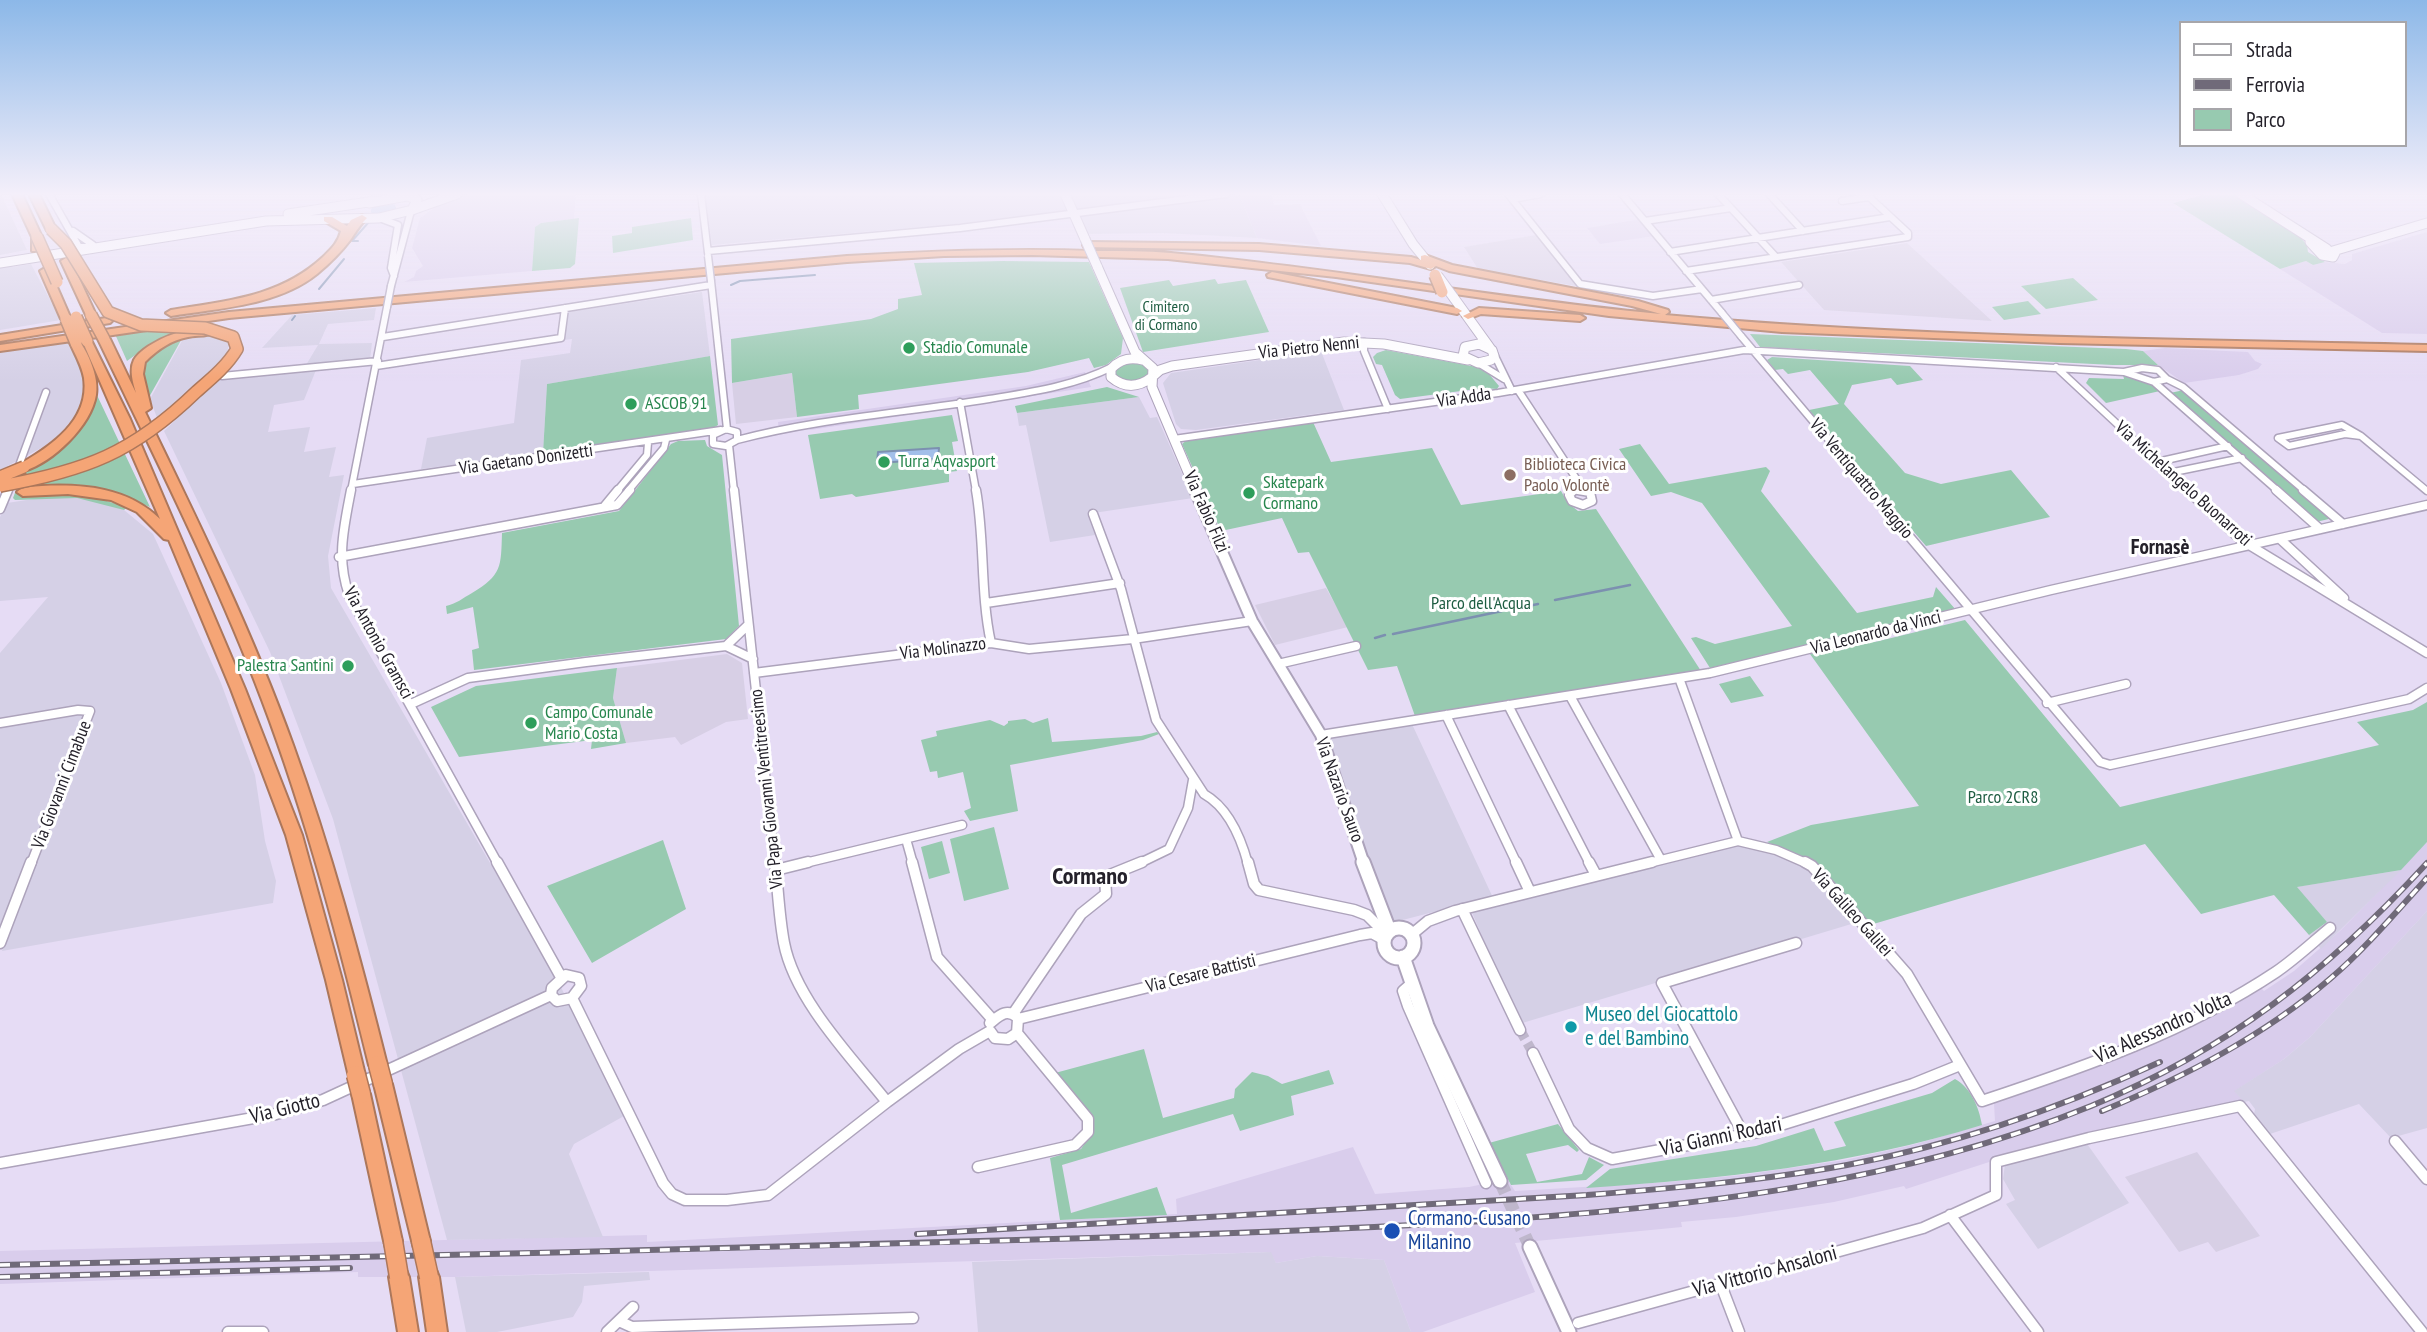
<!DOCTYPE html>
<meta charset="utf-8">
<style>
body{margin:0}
#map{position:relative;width:2427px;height:1332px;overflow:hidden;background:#e6dcf5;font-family:"PT Sans Narrow",sans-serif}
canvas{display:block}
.legend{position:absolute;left:2179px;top:21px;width:228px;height:126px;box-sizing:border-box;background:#fff;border:2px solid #a7a6aa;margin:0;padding:9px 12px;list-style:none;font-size:21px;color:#24212a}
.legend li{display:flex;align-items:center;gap:14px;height:35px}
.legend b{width:35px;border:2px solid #a7a6aa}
</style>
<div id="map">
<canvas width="2427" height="1332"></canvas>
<ul class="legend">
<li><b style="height:9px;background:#fff"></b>Strada</li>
<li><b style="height:9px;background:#706a79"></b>Ferrovia</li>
<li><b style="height:19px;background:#97cab0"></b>Parco</li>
</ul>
</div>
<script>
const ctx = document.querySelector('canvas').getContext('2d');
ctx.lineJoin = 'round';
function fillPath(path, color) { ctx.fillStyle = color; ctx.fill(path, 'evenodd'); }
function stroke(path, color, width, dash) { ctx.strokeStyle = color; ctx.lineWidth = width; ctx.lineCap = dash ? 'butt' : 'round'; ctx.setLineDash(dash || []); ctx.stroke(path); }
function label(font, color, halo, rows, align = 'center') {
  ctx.font = font + ' "PT Sans Narrow",sans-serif'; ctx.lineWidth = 6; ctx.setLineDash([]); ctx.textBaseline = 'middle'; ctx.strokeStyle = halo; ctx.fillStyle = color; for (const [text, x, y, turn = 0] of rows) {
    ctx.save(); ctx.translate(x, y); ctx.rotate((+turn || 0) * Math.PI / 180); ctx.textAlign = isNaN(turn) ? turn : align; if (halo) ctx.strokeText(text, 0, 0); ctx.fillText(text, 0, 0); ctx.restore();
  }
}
fillPath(new Path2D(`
 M468,194H576L574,219L541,223L535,227L532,271L404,282L414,277L416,271L423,266L412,248L420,218L435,207Z
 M1239,194H1271L1274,205L1300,204L1321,246L1257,238Z
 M1641,219L1655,236L1600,244L1587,228Z
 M2427,232V334L2382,333L2280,269L2306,261L2313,265L2325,262L2345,264L2352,260V254Z
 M2165,348L2248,352L2255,361L2262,364L2258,369L2239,375L2184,383L2158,365L2143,351Z
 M1085,372L1091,387L810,430L808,427L779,432L778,422L1026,386Z
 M2427,842V911L2310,1037L2284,1059L2235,1091L2244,1102L2119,1126L2020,1152L1906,1189L1904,1186L1834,1202L1736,1217L1681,1222L1682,1227L1515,1243L1535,1292L1423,1332H1411L1384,1260L1317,1256L1276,1263L1270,1252L455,1277H358V1272L0,1284V1251L647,1235V1242L1177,1214L1176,1199L1353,1147L1375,1194L1469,1187L1507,1179L1515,1191L1668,1182L1742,1175L1845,1160L1912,1145L1995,1121L1994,1103L2208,1017L2261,988L2264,991L2294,971L2341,930Z`), '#d9cdec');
fillPath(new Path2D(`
 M0,194H1L27,250L0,255Z
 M705,194H1064L1071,210L956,224L712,245Z
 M1068,194H1213L1076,212Z
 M1239,194L1257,238L1163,233L1085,234L1077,215Z
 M13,262L12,267L31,264L61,320L0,330V265Z
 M702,292L710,356L547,384L543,453L421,469L427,438L514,423L521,360L570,353L572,339L564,340L568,312Z
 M376,308L374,320L328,324L319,344L372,343L370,360L306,365L318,345L262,348L292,315Z
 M210,334L223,337L229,344L227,353L159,423L150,399L184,337Z
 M69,340L85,371V398L79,411L59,435L43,447L0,470V352Z
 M1321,351L1344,410L1196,430L1181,429L1176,424L1163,383L1171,373Z
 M316,370L304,400L274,405L268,432L310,427L304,452L336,447L329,477L344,475L328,556L331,588L556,977L624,1116L574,1144L569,1154L603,1237L447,1240L333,819L270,652L164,431L217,380Z
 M1139,397L1150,418L1157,417L1193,498L1087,514L1095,535L1050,542L1026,425L1019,426L1017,413Z
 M40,498H77L106,503L124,510L153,534L221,683L255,775L265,841L276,881L273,903L2,951L92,711L0,721V653L48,597L0,601V517L7,503Z
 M76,713L87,714L0,935V725Z
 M1411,722L1495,902L1739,843L1755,844L1811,866L1858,922L1519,1024L1468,903L1395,922L1389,919L1322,736Z
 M2401,870L2321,949L2309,935L2327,922L2296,887Z
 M2427,911V1128L2391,1138L2359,1104L2270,1134L2254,1114L2255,1109L2249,1101L2244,1102L2234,1091L2284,1059L2310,1037Z
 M2085,1141L2129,1203L2038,1249L2006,1204L2015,1200L2003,1179L2005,1164Z
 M1271,1252L1276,1263L1317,1256L1384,1260L1411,1332H978L972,1262Z
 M649,1272L650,1280L584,1286L582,1302L573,1317L497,1332H466L455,1277Z`), '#d5d0e6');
fillPath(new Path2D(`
 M1536,235L1576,286L1478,269L1464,247Z
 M1907,243L1992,321L1824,310L1781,262Z
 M792,373L797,417L736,424L732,383Z
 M1326,588L1348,627L1275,645L1255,605Z
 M727,654L742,663L748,719L726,722L681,745L675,737L626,743L613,698L617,668Z
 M2197,1152L2260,1236L2216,1252L2208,1242L2179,1252L2125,1177Z`), '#d7cfe5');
fillPath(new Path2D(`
 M2206,194H2237L2299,236L2307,245L2308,252L2325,262L2313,265L2306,261L2280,269L2173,203Z
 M579,218L575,264L570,268L532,271L535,227L541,223Z
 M691,218L693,240L613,253L612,236L632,233V227Z
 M1003,261L1089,262L1123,338L1121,354L1106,365L1094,368L1089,358L1028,372L858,395L859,409L797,417L792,373L732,383L731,339L871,319L898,309V299L922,295L914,263Z
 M2073,278L2098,300L2046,309L2021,286Z
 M1215,279L1218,284L1246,280L1269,332L1143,352L1120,288L1169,280L1173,286Z
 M2028,301L2041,314L2004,320L1992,307Z
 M140,329L182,331L152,343L127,361L115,334Z
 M1750,334L2126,349L2143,351L2158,365H2113L1760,347Z
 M184,335L148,399L139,361L145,354Z
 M1386,350L1477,367L1489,374L1499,386L1497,389L1484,388L1400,399L1395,395L1382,365L1376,364L1373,357L1377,353Z
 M710,356L718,425L710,430L543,453L547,384Z
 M1772,357L1910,366L1923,380L1897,385L1891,378L1852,385L1844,404L1905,473L1941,484L2011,470L2050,517L1926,546L1809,410L1839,404L1810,370L1788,374L1783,369L1775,370L1767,360Z
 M1124,363H1142L1148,369V376L1127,383L1115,375L1116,368Z
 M2123,375C2138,374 2149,383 2160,391L2106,403L2086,383L2089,378L2124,379Z
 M1107,387L1139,397L1017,413L1015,406Z
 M2184,390L2333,518L2316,522L2170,393Z
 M95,391L150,507L120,496L86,489H23L20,495H86L127,507L124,510L77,498L15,500L13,498L24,469L49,454L71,435L87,413Z
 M952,415L958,441L952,442L957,471L949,472V482L856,497L852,494L820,499L808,435Z
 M1313,422L1331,462L1432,448L1461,505L1561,491L1568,503L1578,511L1596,509L1701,671L1415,716L1397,666L1368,670L1309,552L1298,553L1282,518L1221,531L1182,444L1187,440Z
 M705,440L707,446L722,455L739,626L726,639L474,670L472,650L479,648L473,607L447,614L446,606C456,604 463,598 472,593C502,575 501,567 502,533L619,511L671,444L678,441Z
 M1640,444L1669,484L1766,467L1770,471L1761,491L1857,613L1933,597L1936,587L1956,610L1710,668L1691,638L1696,637L1715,644L1792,626L1702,503L1671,492L1651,496L1619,449Z
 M1965,620L2120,807L2379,745L2357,722L2413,710L2427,702V842L2401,870L2297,887L2327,922L2309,935L2274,895L2201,914L2145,844L1870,925L1811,861L1767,842L1811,825L1919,806L1810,654L1872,639L1875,642Z
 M617,668L613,698L626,743L591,749L592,740L459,757L431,707L476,686Z
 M1750,676L1764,696L1731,703L1719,684Z
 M1048,718L1052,742L1141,736L1157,732L1159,734L1143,740L1010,765L1018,811L970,821L964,811L971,808L963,772L938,778L937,771L930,772L921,740L937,736L936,731L990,720L1004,726L1008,723V721L1025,719L1033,723Z
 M994,827L1009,889L964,901L950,839Z
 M663,840L686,909L592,963L547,886Z
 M942,841L950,873L929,879L921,847Z
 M1144,1049L1163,1118L1234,1098L1235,1089L1252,1072L1268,1076L1282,1084L1329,1070L1334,1084L1291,1096L1294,1115L1240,1131L1233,1114L1062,1165L1071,1213L1157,1187L1167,1215L1060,1220L1050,1158L1081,1149L1093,1131L1092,1118L1055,1073Z
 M1955,1079C1971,1088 1979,1107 1982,1125C1853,1165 1721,1179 1586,1188L1610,1169L1756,1146L1814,1128L1824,1151L1846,1146L1834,1122L1932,1093Z
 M1558,1124L1579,1150L1577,1152L1568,1145L1526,1154L1537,1182L1582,1174L1589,1157L1604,1165L1586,1180L1511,1185L1489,1143Z`), '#97cab0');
const water = new Path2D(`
 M939,448L938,459L877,463L878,452Z`);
fillPath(water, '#a2bfe9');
stroke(water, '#7c90b0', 2);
stroke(new Path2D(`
 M358,241H352L368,223
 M731,285L740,281L815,275
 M319,289L344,259
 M292,320L295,316`), '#7c90b0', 2);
stroke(new Path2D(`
 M1555,600L1630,585
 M1509,610L1538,604
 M1393,634L1502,611
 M1375,638L1385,635`), '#7c90b0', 2.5);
stroke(new Path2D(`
 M375,211L392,208`), '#a2bfe9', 8);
stroke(new Path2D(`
 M1520,1030L1533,1053`), '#bfb7cc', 10, [10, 5]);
stroke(new Path2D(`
 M1500,1181L1530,1247`), '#bfb7cc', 13, [13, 7]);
const streetFar2 = new Path2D(`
 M49,194L79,247H89
 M701,194L708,253
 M1508,194L1580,284L1653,296L1702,289
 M1622,194L1722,313
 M1718,194L1776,257
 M1769,194L1803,231
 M1512,199L1541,194
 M1842,201L1869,197
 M382,219L398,225L391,268L394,276
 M1645,221L1731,208
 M73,231L93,245
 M708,251L960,228L1226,194
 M1670,252L1890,217
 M1686,271L1908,237V233L1866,194
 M711,281L727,429
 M391,286L411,211
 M1711,300L1799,285
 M1741,336L1872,491
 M383,337L711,285
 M1364,342V351L1388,409
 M1494,354L1512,391
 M1478,363L1504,379
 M376,366L561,338L565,308
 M2056,367L2189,491
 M2142,368L2158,370L2167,379L2154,382L2124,372Z
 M222,376L378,361
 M2167,379L2183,387L2305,491
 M2154,382L2278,491
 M1518,390L1583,489
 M960,402L976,491
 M2342,425L2361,436L2345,434L2289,446L2278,438Z
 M726,429L737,432V440L726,446L713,444V435Z
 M2361,436L2427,491
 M1174,439L1498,393L1744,350L2124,372
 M737,440C819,418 905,413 989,399C1031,392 1074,386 1112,367
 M729,445L734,491
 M2157,462L2228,446
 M17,471L46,392
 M2169,473L2242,458
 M353,484L721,430
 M7,491L11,483
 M351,491L387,307
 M617,491L647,455L648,443
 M628,491L664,448L666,440
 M1573,491L1575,489L1587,491`);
const streetFar1 = new Path2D(`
 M351,490C344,527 336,558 349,595L498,864
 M734,490L775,864
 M976,490C985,540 980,593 991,643
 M1574,490L1569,495L1572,501L1583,505L1592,501L1590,492L1578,490
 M1870,490L2100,762L2110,765L2409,699L2427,688
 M2187,490L2241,540L2427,653
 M2276,490L2320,529
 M2303,490L2343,524
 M604,507L618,490
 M0,509L8,490
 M1093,514L1121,589L1156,720L1204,794C1229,808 1241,838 1248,864
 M2280,539L2344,598
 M339,557L617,505L630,490
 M986,603L1120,583
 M726,646L748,625
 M1278,664L1356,646
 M754,673L991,643L1029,649L1133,639L1252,621
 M1679,678L1738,841
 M1570,696L1661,860
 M2047,703L2126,684
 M411,704L468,678L586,662L726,646L753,659
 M1508,705L1590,864
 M1446,715L1517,864
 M0,723L78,710L90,711L31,864
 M1321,735L1710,673L2051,590L2427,505
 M906,839L913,864
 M801,864L962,825
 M1138,864L1169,849L1188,808L1193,780
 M1645,864L1738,841L1776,850L1808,864`);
const street = new Path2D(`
 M497,862L561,977
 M775,862C778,889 779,917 784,943C795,1000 852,1058 887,1102
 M912,862L937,957L992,1019
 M1248,862L1254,884L1259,890L1354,910L1367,915L1385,933
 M1516,862L1530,892
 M1589,862L1596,875
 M1805,862L1812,866L1907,974L1982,1101C2084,1067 2186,1032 2276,972C2295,959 2312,943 2330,928
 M776,870L808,862
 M1462,909L1520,1030
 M1411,935L1428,921L1455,911L1652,862
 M0,943L31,862
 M566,975L579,978L581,986L572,998L557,1001L551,995L552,988Z
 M1411,984L1403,991L1408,1006L1486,1183
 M572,998L663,1183L672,1194L685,1200H727L768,1195L887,1102L959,1049L990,1031
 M1013,1014L1081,914L1106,894L1105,877L1142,862
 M1018,1019L1360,935L1372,933L1383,939
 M990,1023C999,1016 1006,1008 1017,1017
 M990,1031L995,1038L1008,1039L1017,1033L1018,1019
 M1533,1053L1569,1129L1587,1148L1612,1159L1758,1132L1913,1084L1960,1065
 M1744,1135L1662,983L1796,943
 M2395,1141L2427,1179
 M0,1163L276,1114L323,1100L551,995
 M978,1167L1075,1145L1088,1132V1119L1017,1033
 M1950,1215L2038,1332
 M1721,1285L1739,1332
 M621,1322L632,1327L913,1318
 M1578,1323L1923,1228L1996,1195V1162L2089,1138L2240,1106L2422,1332
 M228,1332H263
 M607,1332L633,1307`);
const secondaryFar2 = new Path2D(`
 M1065,194L1085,239
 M1382,194L1413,244L1430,265
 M2241,194L2327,249
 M369,203L412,195
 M412,210L457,194
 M288,214L375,201
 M2310,242L2322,255L2333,257L2335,253
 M2333,251L2427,223
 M0,263L266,221L379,218L412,210L417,200L408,196
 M1097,266L1135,352L1153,368L1152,387L1196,491
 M1454,298L1490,348
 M1479,344L1492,350L1494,356L1491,360L1478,363L1463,356L1465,347Z
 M1143,360C1130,357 1120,359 1111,369V377C1124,388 1138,388 1152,377
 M1152,377L1160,370L1172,366L1344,342L1384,344L1468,360`);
const secondaryFar1 = new Path2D(`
 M1195,490L1252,621L1321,735L1364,864`);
const secondary = new Path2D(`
 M1363,862L1389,930
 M1384 943a15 15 0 1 1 30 0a15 15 0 1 1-30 0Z
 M1403,957L1427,1026L1500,1181
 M1530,1247L1569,1332`);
const highway = new Path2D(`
 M12,194H22L42,237L40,251H32V237Z
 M29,194H39L56,229L55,231H47Z
 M362,215L367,218C359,226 357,230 351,239C342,251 329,264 317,274C277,306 219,308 171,316L166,313L171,310C226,301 280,297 323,257C331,249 338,243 341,231L324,221V217H332L347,226L351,220Z
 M1088,242L1259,244L1411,257L1421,260V256L1425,255L1452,265L1638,301L1668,310L1669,312L1665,315C1918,338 2173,339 2427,345V351L2060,343L1782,332L1609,316L1336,277L1168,259L1032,255L944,256L847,262L229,318L106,336L110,339L136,393C133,383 129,370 134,360C144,342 197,320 215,332C207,337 197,335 188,337C171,340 157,350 145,362L143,374L151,408L145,412C198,521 252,631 293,745C331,850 360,957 387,1065L384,1071L378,1073L372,1071L369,1065C339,942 307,819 262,700C215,576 155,458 98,339L100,337L90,338L130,419L245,689L302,835L342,980L365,1075L362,1081L356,1083L350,1081L326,980L286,835L231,689L169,540L164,539L137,512L111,500L68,494L23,496L17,492C23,486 33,487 42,486C85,484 128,488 160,519L82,340H78C83,345 86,352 89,358C94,370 98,382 96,395C91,426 53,462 24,471L18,467L20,464C51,446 90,420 84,378C82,366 75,354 70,343L72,341L0,351V345L229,312L847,256C930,251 1013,248 1096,251C1121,251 1146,251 1171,253C1335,268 1497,299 1661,314L1632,306L1449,271L1436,266L1431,269L1410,263L1259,250L1084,247L1083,245Z
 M66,258L71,261L96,315L95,317H87L86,315L61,261Z
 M45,268L50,271L71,319L70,321L66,322L61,319L40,271Z
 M1272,272L1457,308L1462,311L1457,314L1268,277L1267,275Z
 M1479,308L1580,315L1585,318L1580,321L1481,314L1468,319L1463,316Z
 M106,318L112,321L110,323L0,341V335Z
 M383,1076L389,1078L392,1084L430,1241L428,1248L421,1250L414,1248L412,1241L374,1084L377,1078Z
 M361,1085L367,1088L370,1094L402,1241L400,1248L393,1250L386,1248L384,1241L352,1094L355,1088Z
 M399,1267L406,1270L409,1277L418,1332H398L389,1277L392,1270Z
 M429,1267L436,1270L439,1277L447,1332H427L419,1277L422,1270Z`);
stroke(streetFar2, '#ada3bb', 9);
stroke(streetFar1, '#ada3bb', 11);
stroke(street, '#ada3bb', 13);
stroke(secondaryFar2, '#ada3bb', 11);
stroke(secondaryFar1, '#ada3bb', 14);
stroke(secondary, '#ada3bb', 17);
stroke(highway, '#ac775b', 4);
stroke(streetFar2, '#fff', 6);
stroke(streetFar1, '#fff', 8);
stroke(street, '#fff', 10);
stroke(secondaryFar2, '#fff', 9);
stroke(secondaryFar1, '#fff', 10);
stroke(secondary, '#fff', 13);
fillPath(highway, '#f5a576');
const rail = new Path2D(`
 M2102,1111C2184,1077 2264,1036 2331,978C2366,948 2396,912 2427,878
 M917,1234L1587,1195C1674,1188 1761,1181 1847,1165C1955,1145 2060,1108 2160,1062
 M0,1265C363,1256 727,1250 1090,1238C1221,1234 1352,1229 1483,1221C1690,1207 1897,1185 2091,1106C2229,1049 2327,972 2427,863
 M0,1277L350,1268`);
stroke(rail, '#706a79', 6);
stroke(rail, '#fff', 3.5, [10]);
const streetBridge = new Path2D(`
 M708,256L711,281
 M387,307L391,286
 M1722,313L1741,336`);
const secondaryBridge = new Path2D(`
 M1085,239L1097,266
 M1438,276L1454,298`);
const highwayBridgeFar1 = new Path2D(`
 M37,237L57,282
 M1435,275L1442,292
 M91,315L104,339
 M76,317L87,341
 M66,319L76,343
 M0,477L24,467
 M0,486C85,471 133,453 196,392C211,379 227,366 237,349L233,337L205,328L141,325L108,312L66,244L51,229`);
const highwayBridge = new Path2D(`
 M378,1065L383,1084
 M356,1075L361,1094
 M393,1241L399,1277
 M421,1241L429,1277`);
stroke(streetBridge, '#ada3bb', 9, []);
stroke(secondaryBridge, '#ada3bb', 11, []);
stroke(highwayBridgeFar1, '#ac775b', 14, []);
stroke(highwayBridge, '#ac775b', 21, []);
stroke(streetBridge, '#fff', 6);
stroke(secondaryBridge, '#fff', 9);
stroke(highwayBridgeFar1, '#f5a576', 11);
stroke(highwayBridge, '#f5a576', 18);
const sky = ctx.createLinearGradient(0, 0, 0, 381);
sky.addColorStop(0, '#8cb8e8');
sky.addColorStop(0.51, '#f4effa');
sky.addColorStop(1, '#f4effa00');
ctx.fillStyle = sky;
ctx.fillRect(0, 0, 2427, 381);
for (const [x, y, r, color] of [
 [909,348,7,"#2e9e5b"],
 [631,404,7,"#2e9e5b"],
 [884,462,7,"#2e9e5b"],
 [1510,475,7,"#8d6e63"],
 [1249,493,7,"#2e9e5b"],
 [348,666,7,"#2e9e5b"],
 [531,723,7,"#2e9e5b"],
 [1571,1027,7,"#0f9aa8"],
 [1392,1231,9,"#1a4fb4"]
]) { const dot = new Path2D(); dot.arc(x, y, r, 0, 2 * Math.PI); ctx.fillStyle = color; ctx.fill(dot); stroke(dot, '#fff', 2.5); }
label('16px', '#1d5c41', '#fff', [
 ["Cimitero",1166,307],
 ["di Cormano",1166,325]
]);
label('18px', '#27864d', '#fff', [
 ["Stadio Comunale",923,348],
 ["ASCOB 91",645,404],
 ["Turra Aqvasport",898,462],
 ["Skatepark",1263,483],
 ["Cormano",1263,504],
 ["Palestra Santini",334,666,"right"],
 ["Campo Comunale",545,713],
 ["Mario Costa",545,734]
], 'left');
label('18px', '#24212a', '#fff', [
 ["Via Pietro Nenni",1309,348,-6],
 ["Via Adda",1464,398,-8],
 ["Via Gaetano Donizetti",526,460,-8],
 ["Via Ventiquattro Maggio",1861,479,50],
 ["Via Michelangelo Buonarroti",2183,484,42],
 ["Via Fabio Filzi",1206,512,66],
 ["Via Leonardo da Vinci",1876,633,-14],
 ["Via Antonio Gramsci",378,643,61],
 ["Via Molinazzo",943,649,-7],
 ["Via Giovanni Cimabue",62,785,-69],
 ["Via Papa Giovanni Ventitreesimo",767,789,-96],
 ["Via Nazario Sauro",1339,790,70],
 ["Via Galileo Galilei",1852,913,48],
 ["Via Cesare Battisti",1201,974,-14]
]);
label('18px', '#785e54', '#fff', [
 ["Biblioteca Civica",1524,465],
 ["Paolo Volontè",1524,486]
], 'left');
label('18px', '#1d5c41', '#fff', [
 ["Parco dell'Acqua",1481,604],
 ["Parco 2CR8",2003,798]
]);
label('bold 21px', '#24212a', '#fff', [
 ["Fornasè",2160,548]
]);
label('21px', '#0d838f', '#fff', [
 ["Museo del Giocattolo",1585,1015],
 ["e del Bambino",1585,1039]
], 'left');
label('21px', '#24212a', '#fff', [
 ["Via Alessandro Volta",2163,1028,-24],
 ["Via Giotto",285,1109,-14],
 ["Via Gianni Rodari",1721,1137,-12],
 ["Via Vittorio Ansaloni",1765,1272,-15]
]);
label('21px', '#164399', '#fff', [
 ["Cormano-Cusano",1408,1219],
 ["Milanino",1408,1243]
], 'left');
label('bold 24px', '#24212a', '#fff', [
 ["Cormano",1090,877]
]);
</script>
